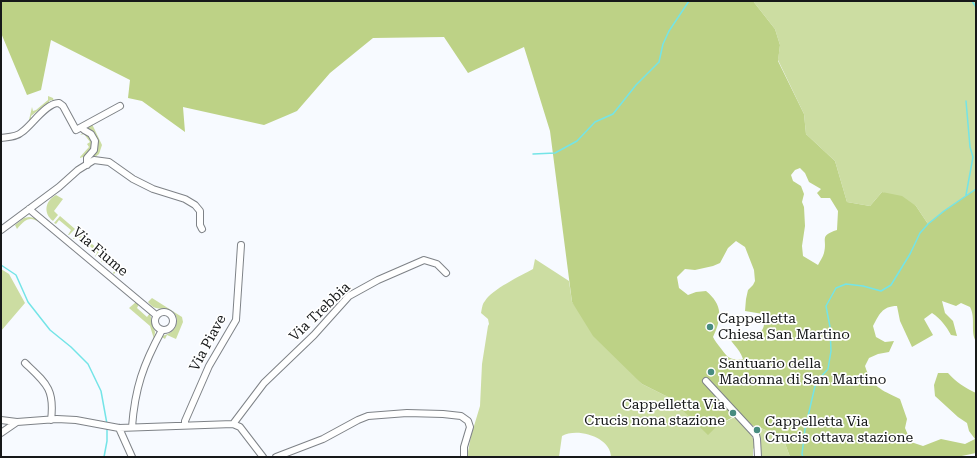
<!DOCTYPE html>
<style>
body{margin:0}
#map{position:relative;width:977px;height:458px;overflow:hidden;background:#f7faff;font-family:"Roboto Serif",serif}
canvas{display:block}
.frame{position:absolute;inset:0;border:2px solid #161819;pointer-events:none}
</style>
<div id="map">
<canvas width="977" height="458"></canvas>
<div class="frame"></div>
</div>
<script>
const ctx = document.querySelector('canvas').getContext('2d');
ctx.lineJoin = 'round';
function fillPath(path, color) { ctx.fillStyle = color; ctx.fill(path, 'evenodd'); }
function stroke(path, color, width, dash) { ctx.strokeStyle = color; ctx.lineWidth = width; ctx.lineCap = dash ? 'butt' : 'round'; ctx.setLineDash(dash || []); ctx.stroke(path); }
function label(font, color, halo, rows, align = 'center') {
  ctx.font = font + ' "Roboto Serif",serif'; ctx.lineWidth = 3.5; ctx.setLineDash([]); ctx.textBaseline = 'middle'; ctx.strokeStyle = halo; ctx.fillStyle = color; for (const [text, x, y, turn = 0] of rows) {
    ctx.save(); ctx.translate(x, y); ctx.rotate((+turn || 0) * Math.PI / 180); ctx.textAlign = isNaN(turn) ? turn : align; if (halo) ctx.strokeText(text, 0, 0); ctx.fillText(text, 0, 0); ctx.restore();
  }
}
fillPath(new Path2D(`
 M753,1H976V189L944,211L928,224L916,206L882,192L870,206L847,202L835,161L806,134L804,114L778,60L780,45L775,29Z
 M48,96L53,98L54,101L53,104L52,100L49,101V103L45,105L31,116V120H29L32,107L33,111L36,110L48,100Z
 M120,107L124,109L120,108L115,113L92,124L102,145L99,154L91,160L90,159C101,147 100,136 86,127Z
 M83,133L88,134L93,142V147L85,158L83,157L80,158V157L89,147L87,144L90,142L84,134L80,135Z
 M56,195L63,199L54,211L58,215L53,221C43,213 45,201 56,195Z
 M60,216L75,229L69,235H68L71,230L59,220L56,224L54,223Z
 M29,217L35,218L47,228C34,218 29,214 17,229L15,225L24,218Z
 M78,232L100,251L95,257L97,252L77,236L74,239H73Z
 M105,254L120,267L114,274L113,273L116,268L106,259L101,262Z
 M535,259L569,281L572,302L642,384L670,398L680,406L718,425L735,417C747,427 754,434 756,451L753,448V457H611C611,437 577,427 562,436L559,457H467L471,436L480,406L482,364L488,326L489,324L488,319L481,313C482,309 482,304 485,301C491,290 522,275 533,269Z
 M1,269L9,274L25,303L1,331Z
 M152,298L182,317L183,322L176,339L167,335L165,339L162,337L159,343L158,342C164,332 169,336 174,329C180,322 177,312 168,309C164,308 160,309 156,308C152,307 150,304 148,302Z
 M136,302L139,304L137,308L147,317L150,313V314L155,332L154,339L150,326L129,308Z
 M755,427H759L783,438L790,457H759L758,437Z`), '#ccdda2');
fillPath(new Path2D(`
 M1,1H753L775,29L780,45L778,61L804,114L806,134L835,161L847,202L870,206L882,192L902,196L916,206L928,224L944,211L976,189V341C970,333 976,318 970,307L961,303L956,306L942,301L945,313L953,321L957,336L951,335C946,326 941,319 932,313L924,319L933,335L912,347L900,321L897,306C882,306 879,315 873,326L876,337L885,342L894,341L889,352L878,354L869,358L865,366C871,386 881,390 900,399L907,419L905,428L911,442L923,446L941,439L965,444L975,439L969,431L967,423L958,417L935,396L934,385L938,373H948C956,382 965,388 976,393V453L957,457H790L783,438L759,427H755L737,415L718,425L708,435L670,398L642,384L593,336L572,302L550,131L524,47L468,73L444,37L373,38L330,73L297,111L264,125L183,107L185,132L142,101L128,98L130,80L51,40L41,90L27,95L1,33ZM800,168L805,173L809,182L821,189L817,193L821,198H830L838,211L837,230C818,236 828,239 824,253C823,257 820,261 818,265L803,256L802,246L805,226L804,207L802,202L804,194L801,186L793,181L791,175L795,170ZM736,241L745,247L754,270L755,281L753,285L748,290L746,299L745,311L763,314C765,324 765,329 757,336L752,335L738,338L734,335L727,333C731,344 739,347 743,359C728,361 727,356 719,346C717,343 715,341 713,337C722,318 723,305 706,291L696,292L688,295L679,288L677,277L685,269L695,270L713,266L720,263L728,248Z`), '#bdd286');
stroke(new Path2D(`
 M972,1L976,7
 M533,154L555,153L577,141L595,122L613,114L636,85L659,62L663,44L669,31L689,1
 M966,195L973,157L970,147L966,101
 M1,265L16,275L28,302L50,330L71,347L88,364L101,391L107,424
 M104,457L107,441V428
 M803,457L802,454L805,429L816,382L828,369L831,351L830,327L826,306L836,288L846,284L863,286L881,291L891,285L910,254L920,233L928,224L944,211L976,189`), '#74e4e7', 1.5);
const minor = new Path2D(`
 M84,130L91,134L95,141L94,150L87,158V165
 M1,138C8,137 17,137 22,132C31,126 47,102 59,103L63,106L76,130L120,106
 M29,209L156,315
 M1,230L59,187L78,170L94,160L109,162L133,179L153,189L185,199L195,205L200,211V225L202,229
 M155 321a9 9 0 1 1 18 0a9 9 0 1 1-18 0Z
 M25,363C46,383 55,389 51,420
 M706,381L756,435L757,439L758,457
 M1,420L17,422
 M233,424L264,383L314,335L349,296L378,280L424,260L437,264L446,273
 M185,425V421L209,366L236,320L241,245
 M132,427C135,388 143,365 162,330
 M119,428L132,457
 M1,433L17,422L57,419L76,420L119,428L233,424L240,427L263,457
 M276,457L323,439L358,420L368,416L407,413L443,414L461,416L468,421L470,427L464,447V457`);
stroke(minor, '#7e8287', 8);
stroke(minor, '#fff', 6);
for (const [x, y, r, color] of [
 [710,327,4,"#488c80"],
 [711,372,4,"#488c80"],
 [733,413,4,"#488c80"],
 [757,430,4,"#488c80"]
]) { const dot = new Path2D(); dot.arc(x, y, r, 0, 2 * Math.PI); ctx.fillStyle = color; ctx.fill(dot); stroke(dot, '#fff', 1.5); }
label('14px', '#161819', '#fff', [
 ["Via Fiume",100,252,40],
 ["Via Trebbia",320,312,-44],
 ["Via Piave",208,343,-62]
]);
label('14px', '#161819', '#fff', [
 ["Cappelletta",718,319],
 ["Chiesa San Martino",718,335],
 ["Santuario della",719,364],
 ["Madonna di San Martino",719,380],
 ["Cappelletta Via",725,405,"right"],
 ["Crucis nona stazione",725,421,"right"],
 ["Cappelletta Via",765,422],
 ["Crucis ottava stazione",765,438]
], 'left');
</script>
